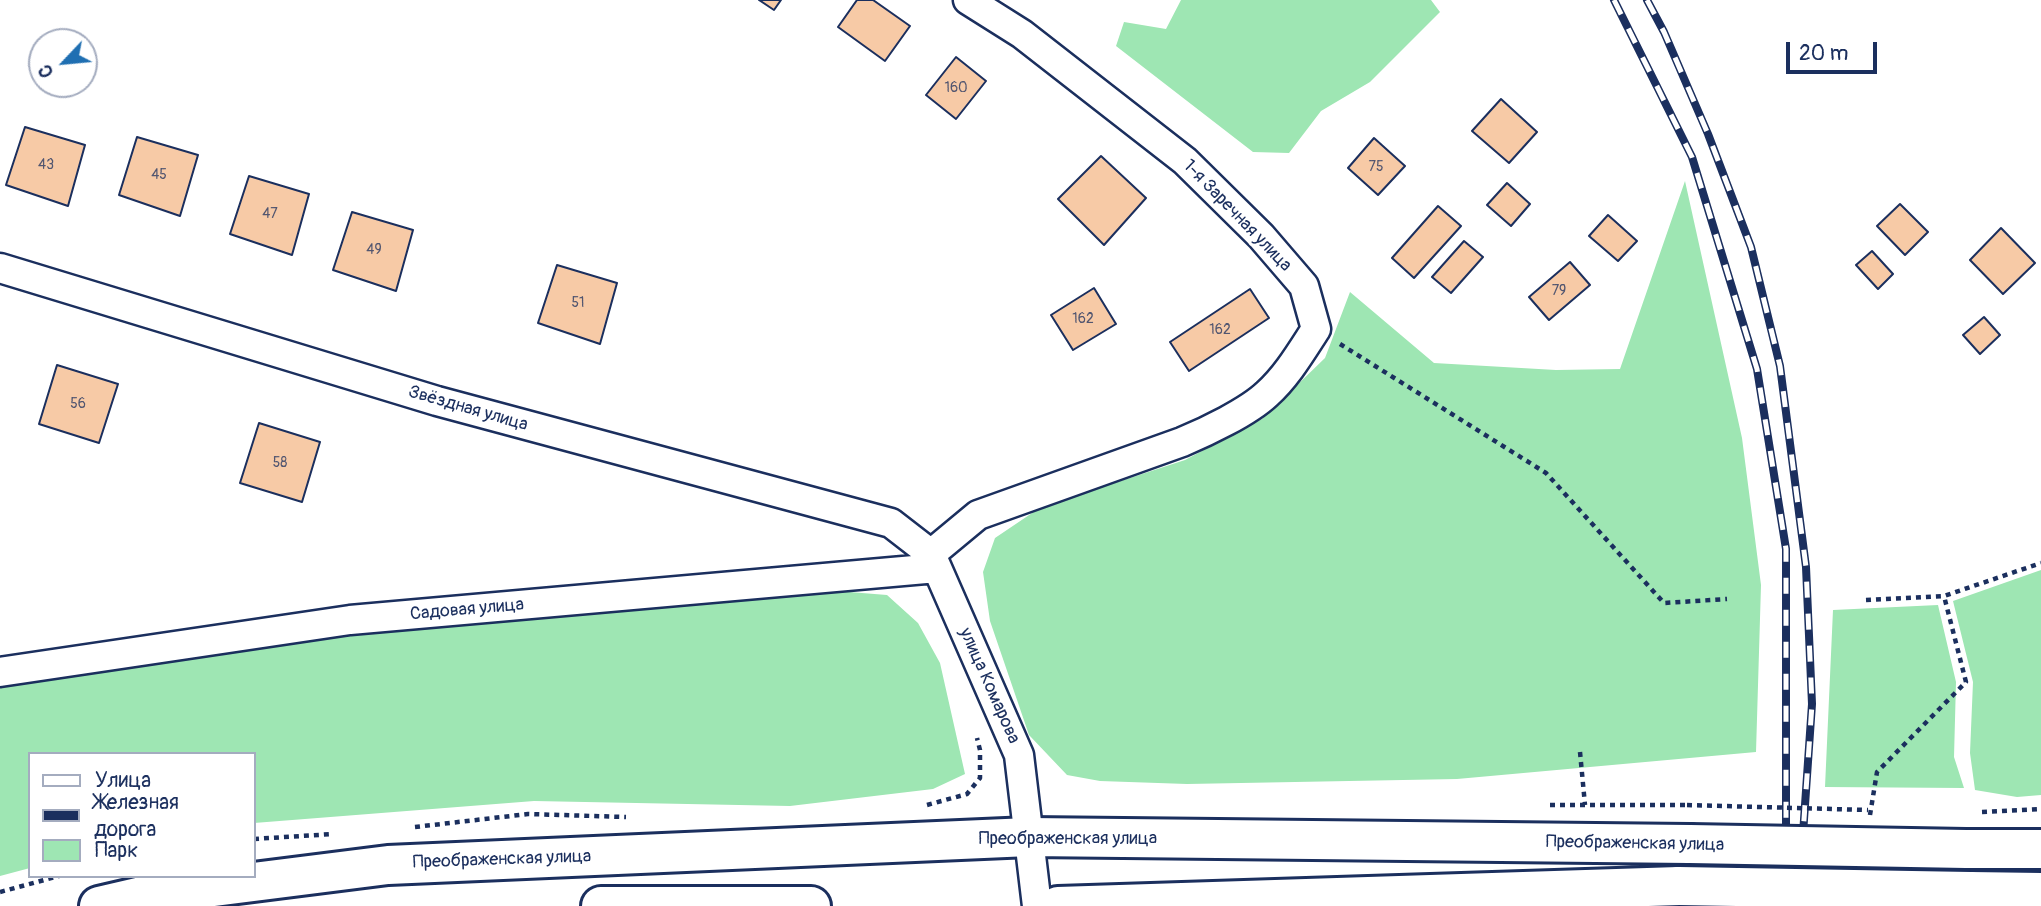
<!DOCTYPE html>
<meta charset="utf-8">
<style>
body{margin:0}
#map{position:relative;width:2041px;height:906px;overflow:hidden;background:#fff;font-family:Pangolin,sans-serif}
canvas{display:block}
.legend{position:absolute;left:28px;top:752px;width:228px;height:126px;box-sizing:border-box;background:#fff;border:2px solid #a4acbf;margin:0;padding:9px 12px;list-style:none;font-size:21px;color:#1b2f5e}
.legend li{display:flex;align-items:center;gap:14px;height:35px}
.legend b{width:35px;border:2px solid #a4acbf}
.north{position:absolute;left:28px;top:28px;width:70px;height:70px;box-sizing:border-box;background:#fff;border:2px solid #a4acbf;border-radius:50%;rotate:244deg;font-size:19px;font-weight:700;line-height:28px;text-align:center;color:#1b2f5e}
.north::after{content:'';display:block;margin:auto;width:24px;height:32px;background:#1f6fb2;clip-path:polygon(50% 0,100% 100%,50% 72%,0 100%)}
.scale{position:absolute;left:1786px;top:42px;width:91px;height:32px;box-sizing:border-box;border:4px solid #1b2f5e;border-top:0;padding-left:9px;font-size:21px;line-height:24px;white-space:nowrap;color:#1b2f5e;-webkit-text-stroke:5px #fff;paint-order:stroke}
</style>
<div id="map">
<canvas width="2041" height="906"></canvas>
<ul class="legend">
<li><b style="height:9px;background:#fff"></b>Улица</li>
<li><b style="height:9px;background:#1b2f5e"></b>Железная дорога</li>
<li><b style="height:19px;background:#9ee6b3"></b>Парк</li>
</ul>
<div class="north">С</div>
<div class="scale">20 m</div>
</div>
<script>
const ctx = document.querySelector('canvas').getContext('2d');
ctx.lineJoin = 'round';
function fillPath(path, color) { ctx.fillStyle = color; ctx.fill(path, 'evenodd'); }
function stroke(path, color, width, dash) { ctx.strokeStyle = color; ctx.lineWidth = width; ctx.lineCap = dash ? 'butt' : 'round'; ctx.setLineDash(dash || []); ctx.stroke(path); }
function label(font, color, halo, rows, align = 'center') {
  ctx.font = font + ' Pangolin,sans-serif'; ctx.lineWidth = 6; ctx.setLineDash([]); ctx.textBaseline = 'middle'; ctx.strokeStyle = halo; ctx.fillStyle = color; for (const [text, x, y, turn = 0] of rows) {
    ctx.save(); ctx.translate(x, y); ctx.rotate((+turn || 0) * Math.PI / 180); ctx.textAlign = isNaN(turn) ? turn : align; if (halo) ctx.strokeText(text, 0, 0); ctx.fillText(text, 0, 0); ctx.restore();
  }
}
fillPath(new Path2D(`
 M1181,0H1431L1440,12L1370,82L1321,111L1289,153L1253,152L1116,46L1124,22L1166,29Z
 M1685,181L1742,438L1761,585L1756,752L1457,779L1187,784L1100,781L1067,775L1029,735L990,621L983,572L995,538L1041,507L1185,460L1262,419L1325,358L1350,292L1434,363L1556,370L1620,369Z
 M2041,570V795L2017,797L1975,790L1970,753L1973,682L1953,601Z
 M749,584L887,595L918,623L940,663L965,774L933,789L790,806L534,801L254,823V754H30V868L0,876V674Z
 M1938,605L1956,682L1954,757L1964,788L1825,787L1833,610Z`), '#9ee6b3');
const building = new Path2D(`
 M759,0H781L774,10Z
 M857,0H873L910,26L885,61L838,27Z
 M956,57L986,81L956,119L926,95Z
 M1501,99L1537,132L1509,163L1472,131Z
 M25,127L85,145L68,206L6,185Z
 M137,137L198,155L180,216L119,195Z
 M1374,138L1405,166L1378,195L1348,168Z
 M1101,156L1146,198L1104,245L1058,199Z
 M249,176L309,194L292,255L230,234Z
 M1507,183L1530,204L1511,226L1487,205Z
 M1900,204L1928,232L1905,255L1877,226Z
 M1438,206L1461,226L1414,278L1392,258Z
 M352,212L413,230L396,291L333,270Z
 M1608,215L1637,241L1618,261L1589,236Z
 M2001,228L2035,263L2003,294L1970,260Z
 M1464,241L1483,257L1451,293L1432,277Z
 M1872,251L1893,274L1878,289L1856,265Z
 M1570,262L1590,285L1549,320L1529,297Z
 M557,265L617,283L600,344L538,323Z
 M1094,288L1116,324L1073,350L1051,315Z
 M1250,289L1269,318L1189,371L1170,342Z
 M1984,317L2000,335L1980,354L1963,335Z
 M57,365L118,384L99,443L39,424Z
 M259,423L320,442L302,502L240,483Z`);
fillPath(building, '#f7caa6');
stroke(building, '#1b2f5e', 2);
const street = new Path2D(`
 M0,268L437,401L891,523L931,554L1019,755L1037,906
 M931,554L978,515L1182,442C1206,432 1248,412 1267,394C1287,376 1301,352 1316,329L1304,286L1261,236L1185,161L1022,34L968,0
 M0,672L350,620L937,568`);
const secondary = new Path2D(`
 M1966,849H2041
 M1970,891L2041,892
 M99,906L142,896L388,865L1029,837L1690,844
 M601,906H811
 M1058,906L1679,886`);
stroke(street, '#1b2f5e', 33);
stroke(secondary, '#1b2f5e', 44);
stroke(new Path2D(`
 M1340,344L1546,473L1664,603L1727,599
 M1866,600L1944,596L2041,563
 M1580,752L1585,805
 M927,805L967,794L980,778V750L977,738
 M1550,805H1687
 M1982,812L2041,809
 M1870,815L1877,772L1966,682L1944,596
 M415,827L528,814L626,817
 M254,839L333,834
 M0,892L59,876`), '#1b2f5e', 4.5, [5, 5]);
stroke(street, '#fff', 28);
stroke(secondary, '#fff', 38);
const rail = new Path2D(`
 M1614,0L1692,157L1757,369L1786,549V837L1780,906
 M1647,0L1664,32L1708,134L1751,247L1780,366L1806,567L1812,704L1798,906`);
stroke(rail, '#1b2f5e', 8);
stroke(rail, '#fff', 5, [16]);
const secondaryBridge = new Path2D(`
 M1690,844L1966,849
 M1679,886L1970,891`);
stroke(secondaryBridge, '#1b2f5e', 44, []);
stroke(new Path2D(`
 M1687,805L1868,810`), '#1b2f5e', 4.5, [5, 5]);
stroke(secondaryBridge, '#fff', 38);
label('14px', '#525670', null, [
 ["160",956,88],
 ["43",46,165],
 ["75",1376,167],
 ["45",159,175],
 ["47",270,214],
 ["49",374,250],
 ["79",1559,291],
 ["51",578,303],
 ["162",1083,319],
 ["162",1220,330],
 ["56",78,404],
 ["58",280,463]
]);
label('18px', '#1b2f5e', '#fff', [
 ["1-я Заречная улица",1237,216,46],
 ["Звёздная улица",468,409,16],
 ["Садовая улица",467,610,-5],
 ["улица Комарова",989,686,66],
 ["Преображенская улица",1068,839],
 ["Преображенская улица",1635,844,1],
 ["Преображенская улица",502,860,-2]
]);
</script>
